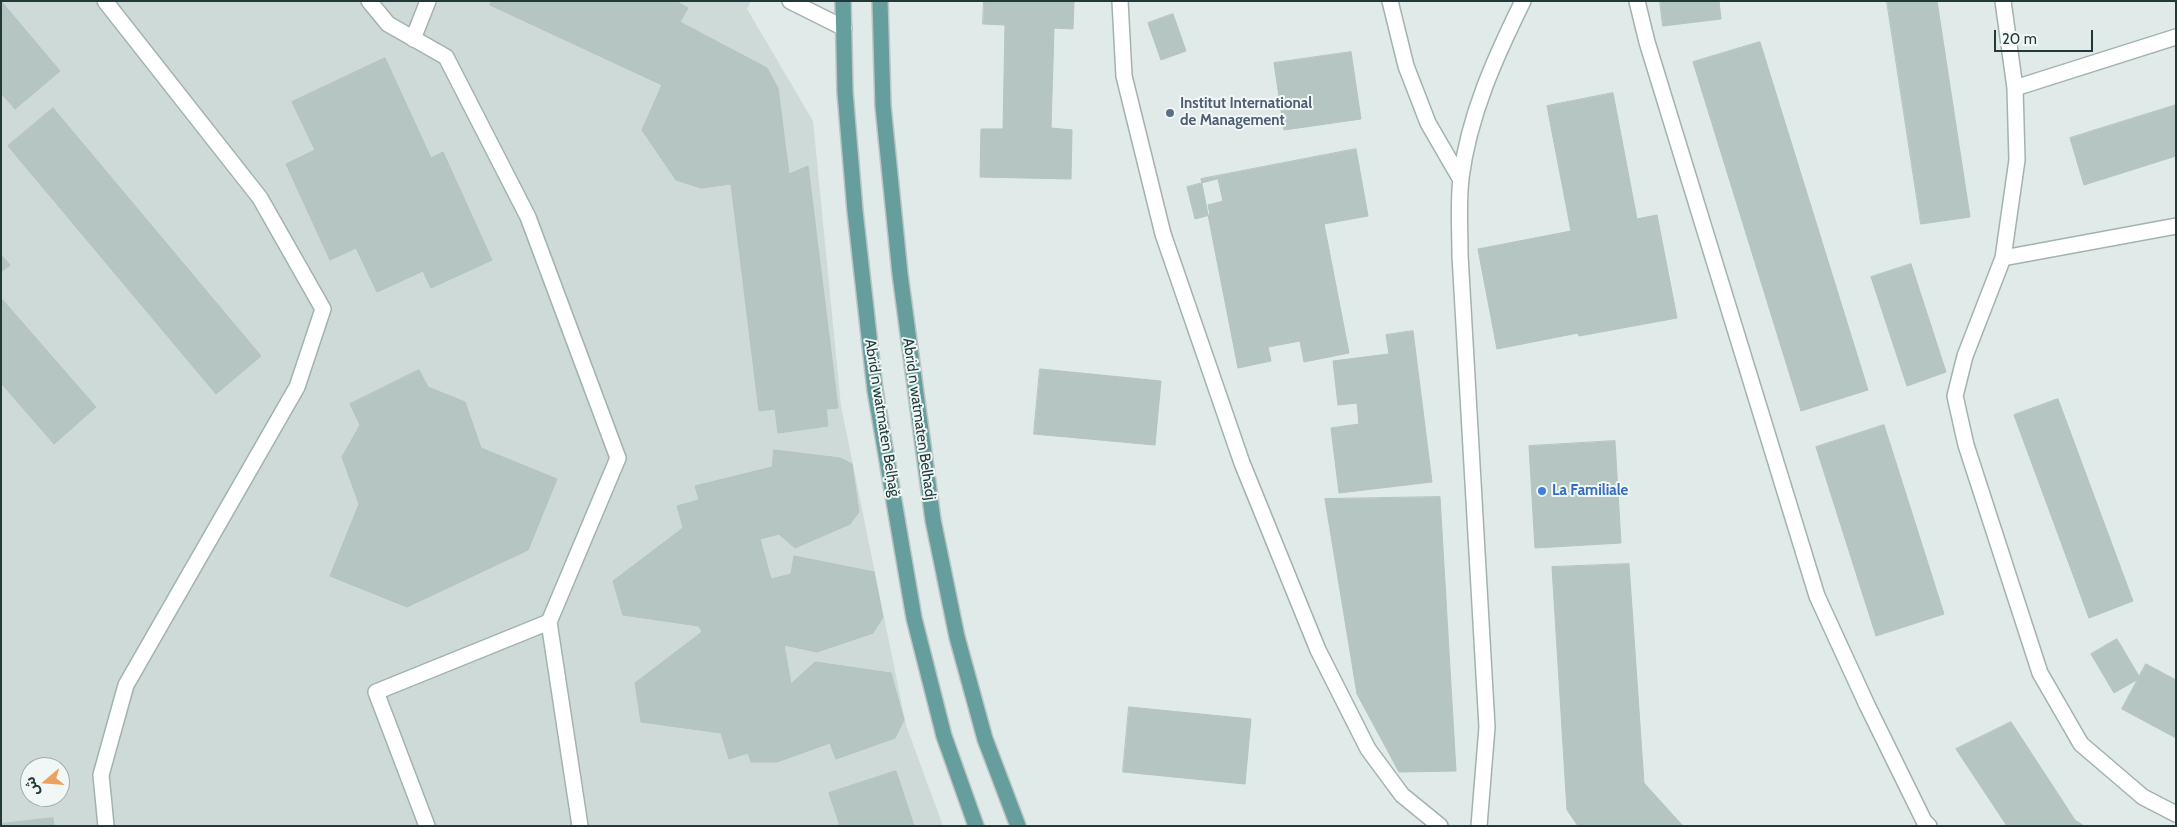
<!DOCTYPE html>
<meta charset="utf-8">
<style>
body{margin:0}
#map{position:relative;width:2177px;height:827px;overflow:hidden;background:#e0eae8;font-family:Cabin,"Noto Sans Arabic",sans-serif}
canvas{display:block}
.frame{position:absolute;inset:0;border:2px solid #213a39;pointer-events:none}
.north{position:absolute;left:20px;top:757px;width:50px;height:50px;box-sizing:border-box;background:#f0f7f5;border:1px solid #9dabaa;border-radius:50%;rotate:252deg;font-size:14px;font-weight:700;line-height:20px;text-align:center;color:#213a39}
.north::after{content:'';display:block;margin:auto;width:18px;height:22px;background:#eda15c;clip-path:polygon(50% 0,100% 100%,50% 72%,0 100%)}
.scale{position:absolute;left:1994px;top:30px;width:99px;height:22px;box-sizing:border-box;border:2px solid #213a39;border-top:0;padding-left:6px;font-size:15px;line-height:18px;white-space:nowrap;color:#213a39;-webkit-text-stroke:4px #f0f7f5;paint-order:stroke}
</style>
<div id="map">
<canvas width="2177" height="827"></canvas>
<div class="frame"></div>
<div class="north">ش</div>
<div class="scale">20 m</div>
</div>
<script>
const ctx = document.querySelector('canvas').getContext('2d');
ctx.lineJoin = 'round';
function fillPath(path, color) { ctx.fillStyle = color; ctx.fill(path, 'evenodd'); }
function stroke(path, color, width, dash) { ctx.strokeStyle = color; ctx.lineWidth = width; ctx.lineCap = dash ? 'butt' : 'round'; ctx.setLineDash(dash || []); ctx.stroke(path); }
function label(font, color, halo, rows, align = 'center') {
  ctx.font = font + ' Cabin,sans-serif'; ctx.lineWidth = 4; ctx.setLineDash([]); ctx.textBaseline = 'middle'; ctx.strokeStyle = halo; ctx.fillStyle = color; for (const [text, x, y, turn = 0] of rows) {
    ctx.save(); ctx.translate(x, y); ctx.rotate((+turn || 0) * Math.PI / 180); ctx.textAlign = isNaN(turn) ? turn : align; if (halo) ctx.strokeText(text, 0, 0); ctx.fillText(text, 0, 0); ctx.restore();
  }
}
fillPath(new Path2D(`
 M1,1H751L747,9L813,121L841,406L906,725L943,826H1ZM30,767H60V797H30Z`), '#cedad7');
const building = new Path2D(`
 M1,1L60,71L15,109L1,93Z
 M491,1H676L688,8L680,22L767,68L778,88L789,174L808,166L838,408L826,409L828,426L778,433L775,409L759,411L731,184L701,188L676,180L642,130L662,85L490,5Z
 M984,1H1074L1073,29L1054,28L1051,128L1072,130L1071,179L980,177L981,129H1003L1005,25L983,24Z
 M1660,1H1719L1721,19L1663,26Z
 M1887,1H1937L1970,217L1921,224Z
 M1173,14L1186,51L1161,60L1148,23Z
 M1760,42L1868,390L1801,411L1693,62Z
 M1351,52L1361,119L1284,130L1274,63Z
 M385,58L431,158L443,152L492,260L431,288L423,271L377,292L356,248L330,260L286,164L315,150L292,102Z
 M1613,93L1637,219L1657,215L1677,318L1579,336L1578,333L1497,349L1478,249L1571,231L1547,106Z
 M2176,105V156L2084,185L2070,138Z
 M53,108L261,356L216,394L8,146Z
 M1356,149L1368,216L1324,224L1349,353L1304,362L1300,341L1268,347L1271,361L1238,368L1201,179Z
 M1218,179L1223,201L1208,205L1210,215L1195,219L1187,187Z
 M1,255L10,265L1,272Z
 M1911,264L1946,372L1907,386L1871,277Z
 M1,298L96,407L54,444L1,383Z
 M1413,331L1432,482L1339,493L1331,428L1359,424L1357,403L1338,405L1333,361L1389,354L1386,335Z
 M1040,369L1161,381L1155,445L1034,434Z
 M419,370L428,387L465,402L481,448L557,479L528,550L407,607L330,576L359,504L342,457L360,425L350,404Z
 M2058,399L2133,601L2089,618L2014,415Z
 M1884,425L1944,614L1876,636L1816,447Z
 M1615,441L1621,543L1535,548L1529,446Z
 M774,450L840,458L852,464L859,512L850,524L795,548L779,534L760,539L771,579L791,574L794,556L874,572L883,617L873,633L817,652L784,645L791,684L815,662L891,673L904,720L895,738L836,759L830,743L777,762H751L748,753L729,759L721,733L641,722L635,683L702,632L699,626L623,615L613,581L683,528L677,506L699,500L695,486L772,467Z
 M1440,497L1456,771L1399,772L1357,694L1325,499Z
 M1629,564L1644,783L1683,826H1578L1567,810L1552,567Z
 M2117,639L2140,678L2114,693L2091,654Z
 M2146,664L2176,680V738L2122,709Z
 M1129,707L1251,719L1245,784L1123,772Z
 M2011,722L2075,820L2084,826H2007L1956,749Z
 M896,771L914,826H840L829,793Z
 M53,818L54,826H1V824Z`);
fillPath(building, '#b5c5c2');
stroke(building, '#b3c4c1', 1);
const minor = new Path2D(`
 M105,1L260,198L323,309L297,387L126,685L101,775L106,826
 M369,1L388,24L446,57L528,217L618,458L549,622L580,826
 M790,1L844,28
 M1120,1L1124,76L1163,234L1242,463L1318,650L1368,749L1402,795L1440,826
 M1390,1L1406,66L1428,123L1461,180
 M1637,1L1647,42L1817,596L1867,705L1924,821L1929,826
 M2003,1L2015,88L2017,160L2003,258L1965,356L1955,396L1966,445L2040,673L2081,744L2143,797L2176,814
 M413,39L428,1
 M2015,88L2176,37
 M2003,258L2176,226
 M427,826L376,692L549,622
 M1479,826L1487,727L1460,255C1460,230 1458,203 1461,178C1469,115 1495,58 1523,1`);
const major = new Path2D(`
 M843,1L845,92L855,211L875,390L914,618L944,736L976,826
 M880,1L883,106L900,274L933,520L957,637L985,739L1018,826`);
stroke(minor, '#a3b2b0', 18);
stroke(major, '#bcc4c4', 18);
stroke(minor, '#fff', 15);
stroke(major, '#669e9d', 15);
for (const [x, y, r, color] of [
 [1170,113,5,"#5c6f8a"],
 [1542,491,5,"#3f7fe0"]
]) { const dot = new Path2D(); dot.arc(x, y, r, 0, 2 * Math.PI); ctx.fillStyle = color; ctx.fill(dot); stroke(dot, '#f0f7f5', 2); }
label('bold 15px', '#4e5e75', '#f0f7f5', [
 ["Institut International",1180,104],
 ["de Management",1180,121]
], 'left');
label('15px', '#213a39', '#f0f7f5', [
 ["Abrid n watmaten Belḥaǧ",882,418,81],
 ["Abrid n watmaten Belhadj",919,419,82]
]);
label('bold 15px', '#366cbe', '#f0f7f5', [
 ["La Familiale",1552,491]
], 'left');
</script>
